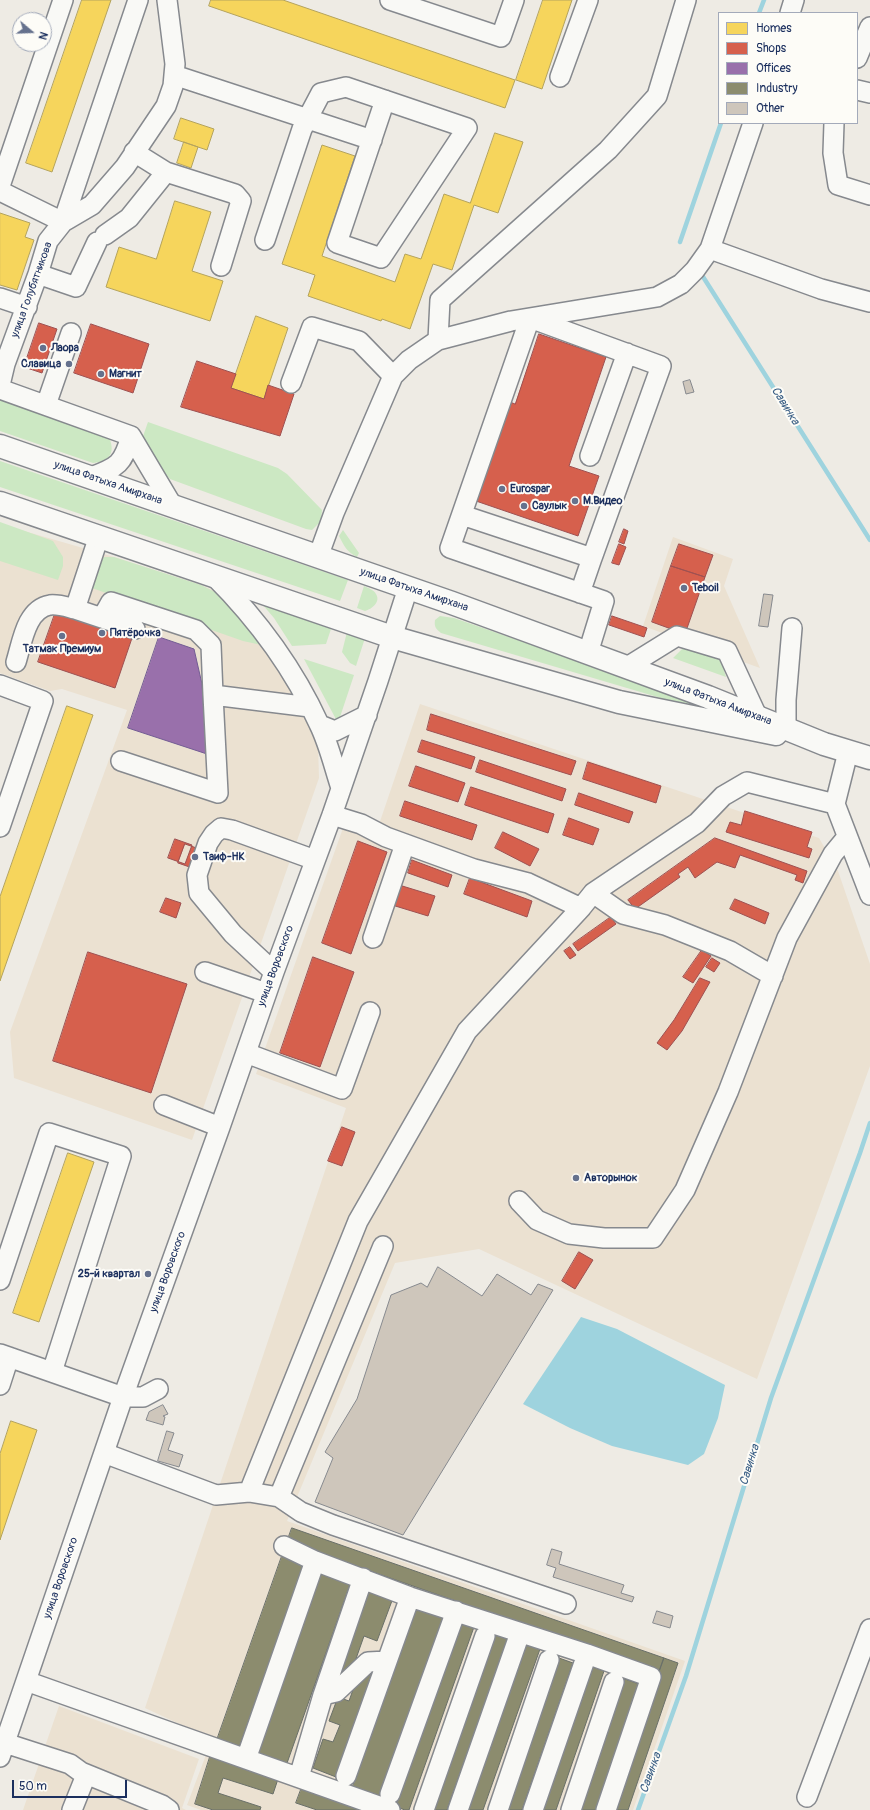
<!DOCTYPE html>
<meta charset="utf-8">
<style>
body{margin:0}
#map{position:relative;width:870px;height:1810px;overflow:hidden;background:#eeebe4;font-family:Pangolin,sans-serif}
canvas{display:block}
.legend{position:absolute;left:718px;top:12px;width:140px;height:112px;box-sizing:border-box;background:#fdfcf7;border:1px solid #a3aaba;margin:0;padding:5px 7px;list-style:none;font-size:12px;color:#1b2f5e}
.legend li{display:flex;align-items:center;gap:8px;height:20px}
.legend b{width:20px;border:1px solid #a3aaba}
.north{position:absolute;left:12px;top:12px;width:40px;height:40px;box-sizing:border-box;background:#fdfcf7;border:1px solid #a3aaba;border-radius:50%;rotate:109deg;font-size:11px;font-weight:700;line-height:16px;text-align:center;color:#1b2f5e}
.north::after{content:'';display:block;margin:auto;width:14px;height:18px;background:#65718d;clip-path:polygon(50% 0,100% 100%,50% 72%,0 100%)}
.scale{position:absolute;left:12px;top:1780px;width:115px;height:18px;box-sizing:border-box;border:2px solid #1b2f5e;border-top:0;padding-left:5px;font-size:12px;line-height:14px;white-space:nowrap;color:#1b2f5e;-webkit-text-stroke:3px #fdfcf7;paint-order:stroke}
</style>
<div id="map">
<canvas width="870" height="1810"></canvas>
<ul class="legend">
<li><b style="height:11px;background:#f6d55c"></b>Homes</li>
<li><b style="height:11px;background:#d6604d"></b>Shops</li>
<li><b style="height:11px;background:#9970ab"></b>Offices</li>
<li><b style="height:11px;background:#8c8c6e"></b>Industry</li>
<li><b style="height:11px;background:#cec6bb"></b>Other</li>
</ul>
<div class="north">N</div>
<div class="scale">50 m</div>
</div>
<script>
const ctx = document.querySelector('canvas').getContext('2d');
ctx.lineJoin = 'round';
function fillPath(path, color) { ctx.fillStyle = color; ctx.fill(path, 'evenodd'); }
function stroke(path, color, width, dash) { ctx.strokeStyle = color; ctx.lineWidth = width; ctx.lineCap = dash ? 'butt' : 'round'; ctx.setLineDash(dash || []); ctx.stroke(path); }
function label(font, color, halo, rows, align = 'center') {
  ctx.font = font + ' Pangolin,sans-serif'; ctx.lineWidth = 4; ctx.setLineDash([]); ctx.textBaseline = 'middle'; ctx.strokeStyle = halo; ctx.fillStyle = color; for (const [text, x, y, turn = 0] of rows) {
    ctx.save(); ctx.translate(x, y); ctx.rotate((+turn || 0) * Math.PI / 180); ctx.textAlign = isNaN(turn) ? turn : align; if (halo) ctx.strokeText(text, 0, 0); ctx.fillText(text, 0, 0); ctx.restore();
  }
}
fillPath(new Path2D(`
 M0,524L114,557L201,585L215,591L250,622L310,719L318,745L319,778L192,1140L14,1078L10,1032L127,710L62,689L50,691L0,673Z
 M673,537L733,559L724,586L760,668L643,626Z
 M420,704L819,838L838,871L870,964V1066L757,1379L479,1249L395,1263L287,1521L685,1661L633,1810H201L187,1805L212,1739L145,1708L346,1108L256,1074L343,828L374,839Z
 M59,1706L199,1759L182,1808L186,1810H23Z`), '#ebe1d1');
fillPath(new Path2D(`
 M0,397L108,435C116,452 111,461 93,463L0,431Z
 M148,422L278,468L287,474L322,510L321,521L312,530L306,529L170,479L159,467L142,439Z
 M0,461L348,580L340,601L0,487Z
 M0,522L53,541L63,557V566L58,580L0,561Z
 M343,530L359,553L357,557C347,552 344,546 339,536Z
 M105,557H114L201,585L225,597L266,646L243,641L89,587L98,560Z
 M364,586C368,588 374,590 376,594C381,602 372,609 365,611L357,608Z
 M262,604L332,626L326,644L292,646L274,618Z
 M440,616L454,618L700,703L701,708L698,709L441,633C436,629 434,627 435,620Z
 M347,632L365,638L356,666L350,663L342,652Z
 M700,645L720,657L726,677L673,658L683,648Z
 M304,659L354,675L338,723Z`), '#cce8c3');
fillPath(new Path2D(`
 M581,1317L617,1329L725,1385L718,1418L704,1454L688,1465L612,1446L570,1428L523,1404Z`), '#9ed3de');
const homes = new Path2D(`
 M82,0H111L52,172L26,163Z
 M211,0H283L515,80L505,108L209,6Z
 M543,0H572L542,89L516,80Z
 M181,118L214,129L207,150L174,139Z
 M495,133L523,142L498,213L474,205L452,270L433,264L410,329L382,319L381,321L308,296L315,275L282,264L322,145L355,156L322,256L395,282L405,254L421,259L444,194L470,203Z
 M184,142L198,147L191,168L177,163Z
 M175,201L211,212L192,271L223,281L210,321L106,287L119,247L156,259Z
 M0,213L30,223L25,237L34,240L17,290L0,285Z
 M256,316L288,328L264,399L231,388Z
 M67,706L93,715L0,981V897Z
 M68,1153L94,1162L39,1322L13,1313Z
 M11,1421L37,1430L0,1540V1454Z`);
fillPath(homes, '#f6d55c');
stroke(homes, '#b4a35d', 1);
const shops = new Path2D(`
 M39,323L57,329L42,373L24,367Z
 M91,324L149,344L133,393L74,373Z
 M539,334L606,357L569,466L599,476L578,536L476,501L510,402L515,404Z
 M197,361L236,374L231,388L264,399L268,385L294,394L280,436L181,407Z
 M624,529L628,531L624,544L619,542Z
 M619,544L626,547L619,565L612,563Z
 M679,544L713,555L705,577L671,566Z
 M671,566L705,577L685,634L652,622Z
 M56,611L132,638L115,688L38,662Z
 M612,616L647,628L644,637L609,625Z
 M431,714L576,761L571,775L427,730Z
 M422,740L475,757L471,769L418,752Z
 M480,760L566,789L562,801L476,772Z
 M588,762L661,786L656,803L583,779Z
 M416,766L465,783L458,802L409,786Z
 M471,787L554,814L548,833L465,805Z
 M579,793L633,812L629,823L575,805Z
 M405,801L477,825L472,840L400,816Z
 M745,811L812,832L807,847L812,849L809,858L726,832L730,822L741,825Z
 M569,818L599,829L593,845L563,835Z
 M503,832L539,849L530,866L495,848Z
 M715,838L807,871L803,883L795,880L797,875L740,855L735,868L717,862L695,878L688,867L678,874L680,877L635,909L628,900Z
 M175,839L192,845L185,864L168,858Z
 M358,841L387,852L351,954L322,943Z
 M185,844L211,853L204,872L178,863Z
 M412,860L452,875L448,887L408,873Z
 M470,878L532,901L527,917L464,894Z
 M399,885L435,896L428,916L392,905Z
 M166,898L181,903L176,918L160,912Z
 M735,899L769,913L765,924L730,909Z
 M611,917L616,924L578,951L573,944Z
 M570,947L576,955L570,959L564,951Z
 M702,950L711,956L693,983L683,977Z
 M88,952L187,984L151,1093L53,1061Z
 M313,957L354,972L320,1067L280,1053Z
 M712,958L720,963L714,972L706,967Z
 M700,978L710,982L682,1031L667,1050L657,1043L674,1020Z
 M342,1127L355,1132L342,1166L328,1161Z
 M579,1252L593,1260L575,1289L562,1281Z`);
fillPath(shops, '#d6604d');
stroke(shops, '#9e5152', 1);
const offices = new Path2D(`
 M159,637L194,649L202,684L207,754L128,728Z`);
fillPath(offices, '#9970ab');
stroke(offices, '#735c94', 1);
const industry = new Path2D(`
 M292,1528L664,1658L659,1672L287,1542Z
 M282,1556L304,1564L239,1748L217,1740Z
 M321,1572L351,1582L286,1766L257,1756Z
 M366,1588L393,1598L377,1641L364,1636L352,1670L331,1681Z
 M416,1607L444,1616L380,1799L352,1789Z
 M460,1622L474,1627L409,1810H405L394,1806Z
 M494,1634L508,1639L447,1810H432Z
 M525,1643L540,1649L483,1810H466Z
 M559,1658L573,1663L522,1810H506Z
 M664,1658L678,1663L628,1810H612Z
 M590,1666L604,1671L556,1810H540Z
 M364,1670L373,1673L336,1777L313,1768L323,1739L333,1742L340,1725L329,1721L338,1697L349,1701L354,1687Z
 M625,1679L639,1684L596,1810H580Z
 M210,1757L278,1779L273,1794L223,1778L218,1793L261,1807L260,1810H213L195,1804Z
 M302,1787L369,1810H317L296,1803Z`);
fillPath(industry, '#8c8c6e');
stroke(industry, '#6a7069', 1);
stroke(new Path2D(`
 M759,13L764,0
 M680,242L721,123
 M700,272L870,540
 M638,1810L686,1676L771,1398L860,1153L870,1123`), '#9ed3de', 4.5);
const building = new Path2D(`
 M690,380L694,392L686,394L683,382Z
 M764,594L773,595L768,627L759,626Z
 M438,1267L482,1296L497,1274L531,1295L538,1284L553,1290L403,1535L315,1502L333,1458L325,1452L357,1399L391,1295L421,1283L427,1287Z
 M163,1405L168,1414L163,1416L165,1417L163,1425L146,1420L149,1412Z
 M167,1431L174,1433L168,1450L183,1455L179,1467L158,1461Z
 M552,1549L562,1552L559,1564L624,1585L621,1593L634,1597L632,1602L553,1577L556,1568L547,1565Z
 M657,1611L673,1616L670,1628L653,1623Z`);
fillPath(building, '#cec6bb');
stroke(building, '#86898e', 1);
const minor = new Path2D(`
 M390,0L501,37L514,0
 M790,13L794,0
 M857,58L870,27
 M174,75L372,140
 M560,77L588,0
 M857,90L870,93
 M834,123L833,153L838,185L870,195
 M134,152L166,172L235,194L241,201L221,266
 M0,186L63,0
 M0,191L63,222L138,0
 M105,235L129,218L166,172
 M265,240L302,129L321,93L346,87L467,128L381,258L337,243L385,100
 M710,249L821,289L870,302
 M38,274L76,287L97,242
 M0,298L27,307
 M438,340L440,300L608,150L657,96L686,0
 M291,383L312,327L359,341L393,376
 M0,385L5,364L38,274L48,241L63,222L92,205L125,167L166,106L173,86L175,64L167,0
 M0,389L131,436L172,505
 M46,405L71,333
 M590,456L627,353
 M91,477C118,467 123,464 131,436
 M462,515L592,558L580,593
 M318,557L334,513L393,376L409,360L438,340L511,321L657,297L681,284L695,270L710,249L753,123
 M214,576C258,620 293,667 319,724C329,744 334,767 341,788
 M75,609L135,629
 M102,618L111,602L196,630L211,645L213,695L310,707
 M588,653L604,601L450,548L530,318L661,366L592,558
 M16,662C22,643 26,609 50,605C58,604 67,607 75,609L99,536
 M627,667L677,636L727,651L757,716
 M0,685L43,701L0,827
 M320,725L335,731L367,715
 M786,728V700L792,628
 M848,752L835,804L870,895
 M121,761L218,793L213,695
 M332,815L361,824L386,837L474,869L528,883L581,908
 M593,893L623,914L665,925L730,951L773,976
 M373,938L405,844
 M205,972L266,993
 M274,972L233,934L199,893L197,875L208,843L214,834L221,828L232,830L315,860
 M246,1053L342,1089L370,1012
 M164,1105L220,1127
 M519,1201L537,1220L569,1234L604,1238H653L685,1190L728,1092L787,938L833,854L847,837
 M0,1280L49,1133L121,1156L52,1372
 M0,1354L123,1397H143L158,1389
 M0,1385L9,1357
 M104,1453L216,1495L249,1492L358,1221L467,1031L581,908L593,893L697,823L723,796L747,782L835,804
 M249,1492L279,1497L383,1246
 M279,1497L301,1512L333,1525L566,1604
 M284,1546L315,1561L410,1597L587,1654L651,1677L606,1810
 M26,1681L390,1810
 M323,1695L363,1578
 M5,1743L70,1764L81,1772L162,1805L169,1810
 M0,1757L123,1397L220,1127L274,972L332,815L378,681L408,588
 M246,1759L315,1561
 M346,1776L410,1597
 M299,1777L323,1695L336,1692L368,1662L387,1661
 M390,1794L456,1611
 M807,1797L870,1629
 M72,1810L86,1775
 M424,1810L485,1636
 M458,1810L520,1633
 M498,1810L549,1660
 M533,1810L587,1654
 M571,1810L614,1682`);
const major = new Path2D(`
 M0,446L452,603L708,697L824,744L870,758
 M0,503L392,637L619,702L776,734`);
stroke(minor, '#86898e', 22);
stroke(major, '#86898e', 25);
stroke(minor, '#f9f9f6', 19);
stroke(major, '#f9f9f6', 22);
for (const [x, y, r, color] of [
 [43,348,4,"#65718d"],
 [69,364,4,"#65718d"],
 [101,374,4,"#65718d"],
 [502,489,4,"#65718d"],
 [575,501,4,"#65718d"],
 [524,506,4,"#65718d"],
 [684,588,4,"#65718d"],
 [102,633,4,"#65718d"],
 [62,636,4,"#65718d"],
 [195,857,4,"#65718d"],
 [576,1178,4,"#65718d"],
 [148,1274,4,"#65718d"]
]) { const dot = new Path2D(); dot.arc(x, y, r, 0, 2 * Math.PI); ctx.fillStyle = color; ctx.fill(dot); stroke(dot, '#fdfcf7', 1.5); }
label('11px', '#1b2f5e', '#fdfcf7', [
 ["улица Голубятникова",32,290,-70],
 ["улица Фатыха Амирхана",108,483,19],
 ["улица Фатыха Амирхана",414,590,19],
 ["улица Фатыха Амирхана",718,702,21],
 ["улица Воровского",276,966,-70],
 ["улица Воровского",168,1272,-70],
 ["улица Воровского",61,1578,-71]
]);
label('bold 11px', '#1b2f5e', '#fdfcf7', [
 ["Лаора",51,348],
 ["Славица",61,364,"right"],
 ["Магнит",109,374],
 ["Eurospar",510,489],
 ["М.Видео",583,501],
 ["Саулык",532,506],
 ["Teboil",692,588],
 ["Пятёрочка",110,633],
 ["Татмак Премиум",62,649,"center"],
 ["Таиф-НК",203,857],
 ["Авторынок",584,1178],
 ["25-й квартал",140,1274,"right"]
], 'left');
label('italic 12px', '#385d84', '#fdfcf7', [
 ["Савинка",785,406,58],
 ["Савинка",750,1465,-73],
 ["Савинка",651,1773,-70]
]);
</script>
